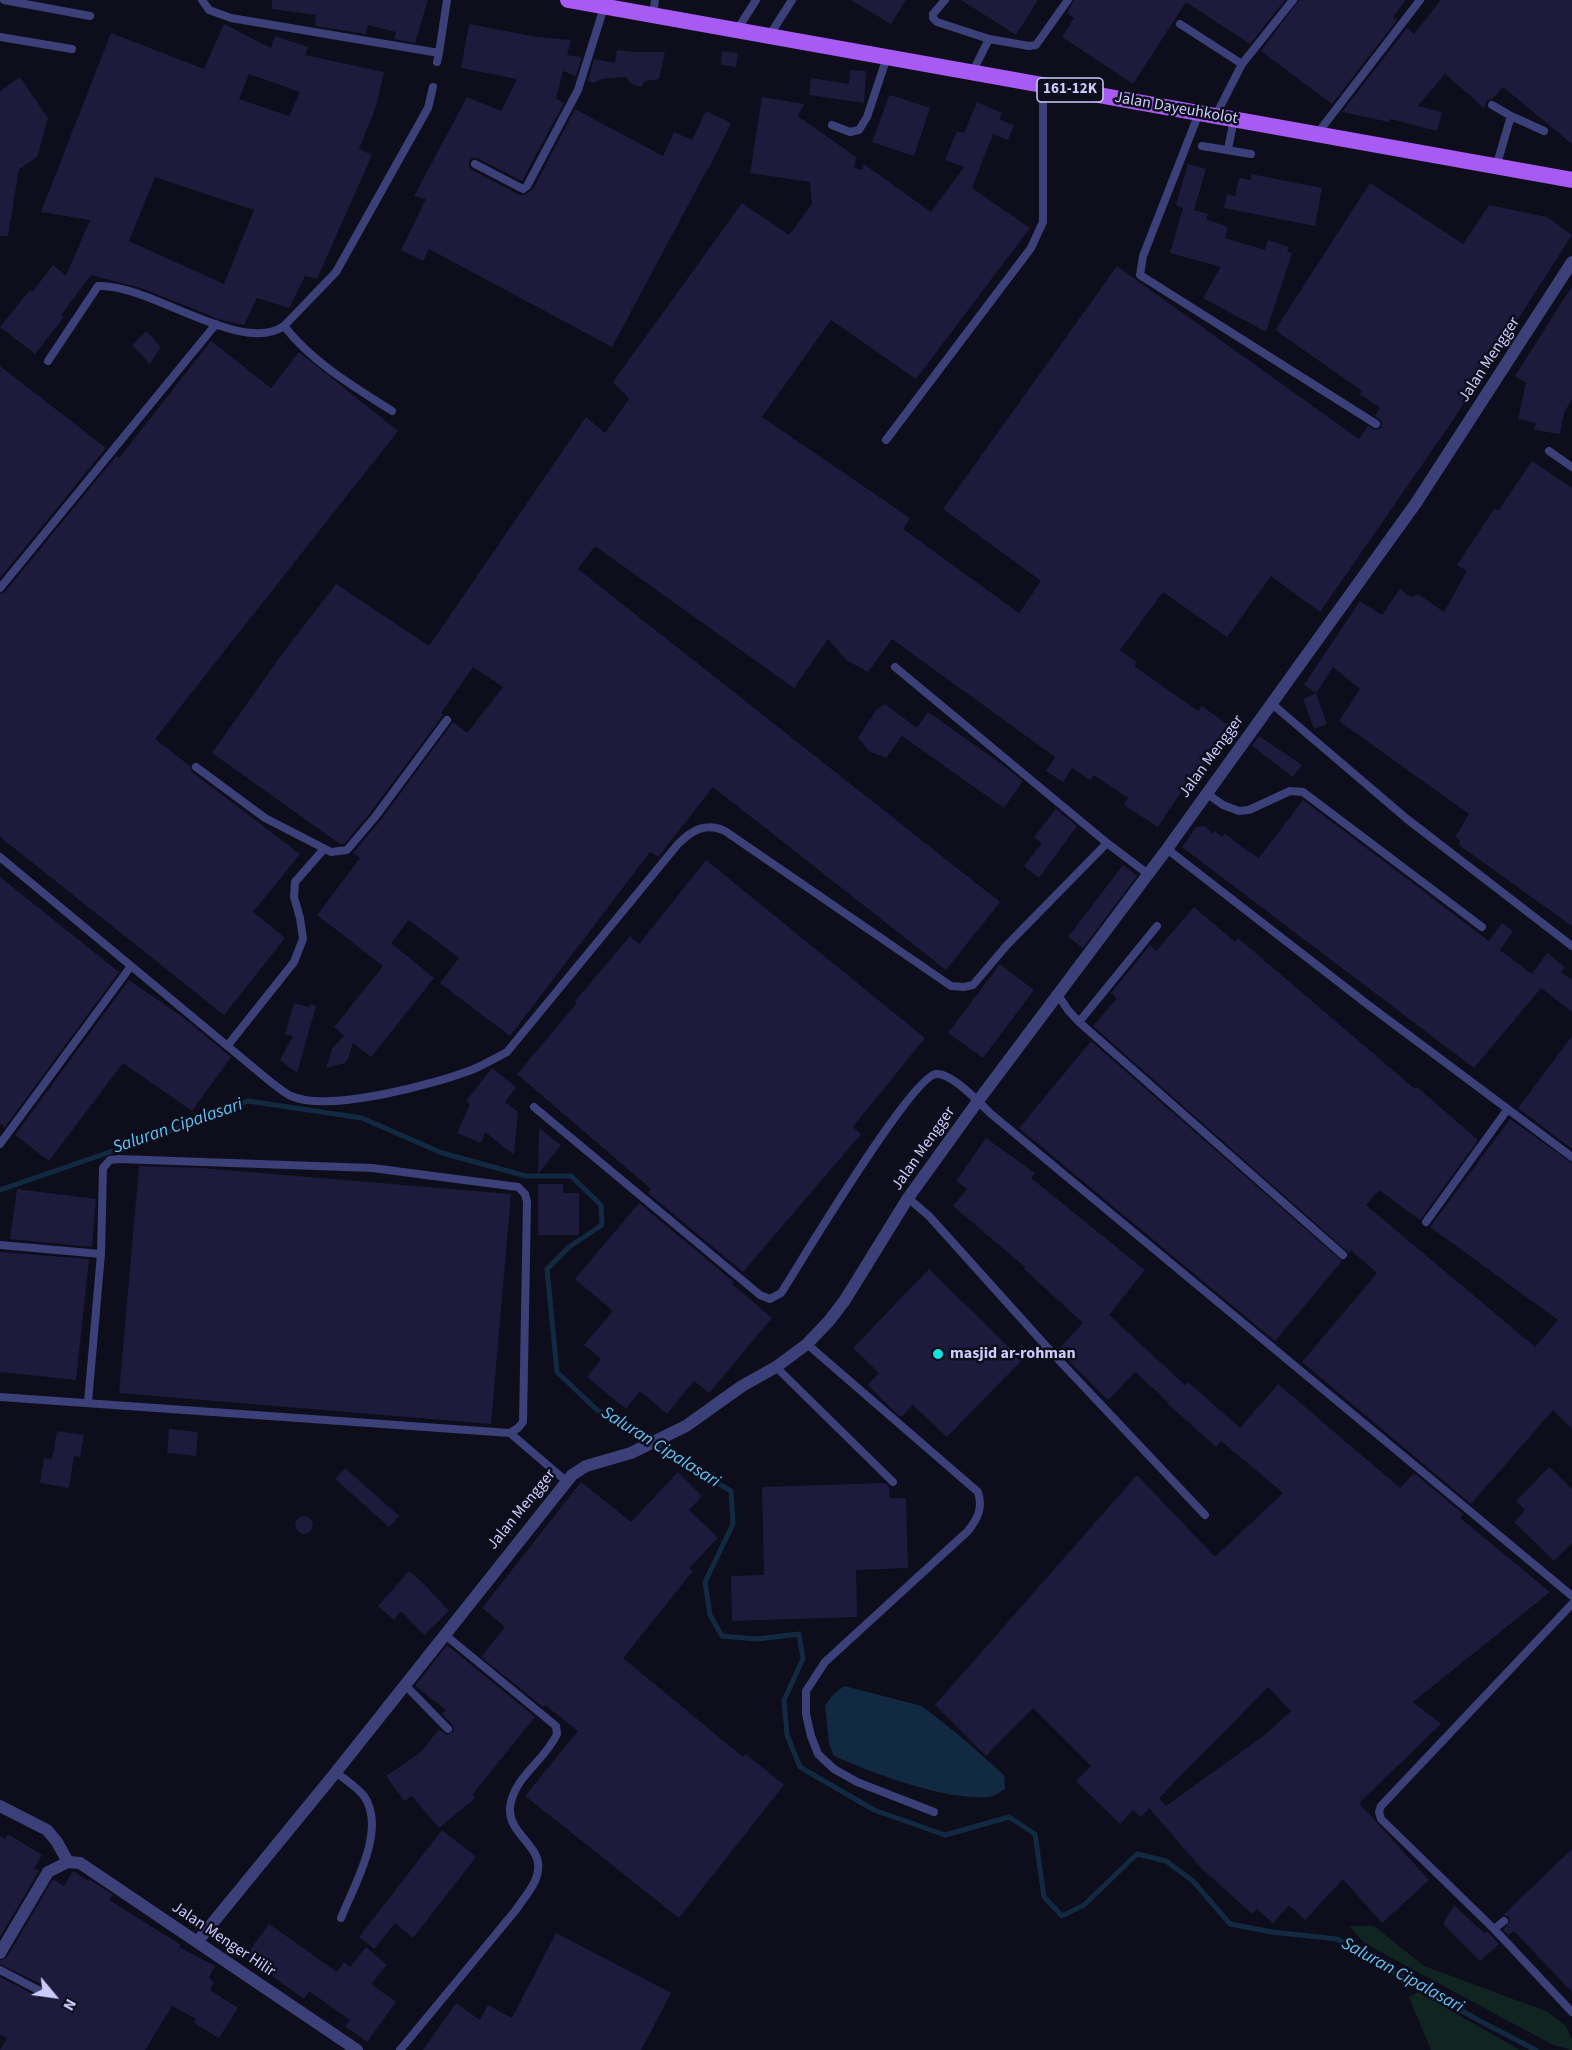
<!DOCTYPE html>
<style>
body{margin:0}
#map{position:relative;width:1572px;height:2050px;overflow:hidden;background:#0d0d1c;font-family:"Source Sans 3",sans-serif}
canvas{display:block}
.north{position:absolute;left:24px;top:1966px;width:60px;height:60px;-webkit-text-stroke:4px #0d0d1c;paint-order:stroke;rotate:119deg;font-size:16px;font-weight:700;line-height:24px;text-align:center;color:#cbccfb}
.north::after{content:'';display:block;margin:auto;width:21px;height:27px;background:#cbccfb;clip-path:polygon(50% 0,100% 100%,50% 72%,0 100%)}
</style>
<div id="map">
<canvas width="1572" height="2050"></canvas>
<div class="north">N</div>
</div>
<script>
const ctx = document.querySelector('canvas').getContext('2d');
ctx.lineJoin = 'round';
function fillPath(path, color) { ctx.fillStyle = color; ctx.fill(path, 'evenodd'); }
function stroke(path, color, width, dash) { ctx.strokeStyle = color; ctx.lineWidth = width; ctx.lineCap = dash ? 'butt' : 'round'; ctx.setLineDash(dash || []); ctx.stroke(path); }
function label(font, color, halo, rows, align = 'center') {
  ctx.font = font + ' "Source Sans 3",sans-serif'; ctx.lineWidth = 5; ctx.setLineDash([]); ctx.textBaseline = 'middle'; ctx.strokeStyle = halo; ctx.fillStyle = color; for (const [text, x, y, turn = 0] of rows) {
    ctx.save(); ctx.translate(x, y); ctx.rotate((+turn || 0) * Math.PI / 180); ctx.textAlign = isNaN(turn) ? turn : align; if (halo) ctx.strokeText(text, 0, 0); ctx.fillText(text, 0, 0); ctx.restore();
  }
}
fillPath(new Path2D(`
 M1349,1926H1374L1424,1966L1548,2012L1566,2026L1572,2040V2050L1553,2045L1364,1943Z
 M1418,1992L1520,2050H1431L1409,1997Z`), '#102522');
fillPath(new Path2D(`
 M844,1686L922,1706L960,1736L1004,1775L1005,1789C1000,1792 994,1797 988,1797C947,1801 872,1773 834,1756L829,1744L825,1705L833,1695Z`), '#112a41');
stroke(new Path2D(`
 M0,1190L165,1133L248,1101L362,1118L442,1153L526,1176H571L601,1205L602,1225L569,1247L547,1269L557,1372L597,1410L731,1491L733,1524L705,1582L710,1615L722,1636L757,1639L799,1634L803,1659L784,1700L787,1735L800,1767L874,1810L945,1835L1009,1817L1035,1834L1044,1897L1062,1916L1084,1905L1137,1854L1166,1861L1193,1881L1230,1924L1272,1932L1337,1939L1478,2020L1536,2050`), '#112a41', 5);
fillPath(new Path2D(`
 M272,0H428L415,43L394,39L396,32L368,25L366,34L315,26L316,15L272,9Z
 M851,0H906L891,24Z
 M961,0H1038L1016,35Z
 M1074,0H1285L1250,44L1186,2L1133,84L1062,37L1074,18L1067,13Z
 M1299,0H1406L1393,17L1397,20L1332,104L1261,51Z
 M1441,0H1572V144L1503,87L1492,99L1487,101L1484,108L1445,74L1418,106L1442,112L1437,131L1390,119L1389,122L1342,112L1407,28L1414,34Z
 M224,24L271,48L275,36L308,47L305,55L384,72L376,107L359,149L372,155L317,279L305,276L289,308L257,298L244,325L221,320L144,289L91,275L61,315L64,317L35,354L0,327L30,290L32,292L53,265L66,276L90,220L41,212L111,33L204,69ZM249,74L300,92L289,116L239,99ZM155,177L254,210L224,284L129,241Z
 M469,24L537,37L571,40L567,55L582,57L576,76L563,71L556,99L564,103L522,181L477,158H472L469,162V167L472,170L520,195L526,194L533,189L575,109L663,156L674,132L692,140L706,111L731,123L709,168H708L612,347L429,249L423,261L401,250L426,199L414,196L467,97L501,111L517,79L461,68Z
 M617,50L634,52H665L659,79L645,81L641,87L632,84L626,77L602,79L594,83L588,81L594,59L615,63Z
 M722,51L738,53L736,67L721,65Z
 M850,70L866,71L864,103L809,95L811,78L849,84Z
 M20,77L48,118L37,157L19,169L8,236H0V91Z
 M889,96H894L930,108L914,156L872,142Z
 M762,97L804,104L798,116L856,157L854,168L862,170L864,164L931,212L964,167L945,160L957,131L964,133L977,102L1002,113L999,119L1014,125L1008,140L993,134L972,188L1030,228L916,379L831,320L762,417L910,518L903,529L1019,613L1041,581L943,509L1117,266L1359,439L1368,426L1375,430L1381,428L1382,422L1375,416L1380,408L1360,394L1362,391L1275,330L1370,183L1463,244L1489,205L1547,217L1572,235L1451,423L1320,612L1271,576L1227,637L1163,592L1120,650L1136,662L1134,666L1198,711L1202,706L1231,727L1195,778L1192,775L1158,827L1124,805L1128,798L1094,775L1090,780L1072,768L1063,782L1046,771L1055,757L892,639L868,672L846,660L828,639L794,688L595,546L578,569L1000,902L946,970L713,787L658,857L650,852L510,1036L440,983L459,958L409,920L391,943L434,978L371,1057L353,1043L348,1059L345,1063L326,1068L332,1049L344,1036L334,1027L383,966L317,915L360,858L353,853L380,821L453,722L467,733L503,687L473,667L441,713L443,715L370,813L344,844H340L212,753L282,654L336,584L429,646L586,417L605,433L629,399L613,382L742,203L789,235L812,204L810,182L750,173Z
 M1188,164L1206,169L1194,210L1208,214L1206,219L1228,227L1225,238L1265,250L1268,240L1289,247L1287,252L1292,253L1266,332L1203,298L1221,267L1170,253L1183,208L1176,205Z
 M1251,174L1322,188L1315,226L1224,208L1227,194L1235,196L1239,178L1251,180Z
 M1572,286V399L1564,413L1560,434L1534,430L1536,423L1518,419L1526,383L1515,376Z
 M146,331L161,347L150,364L132,345Z
 M211,341L271,388L299,352L398,431L155,739L190,766L192,772L300,854L253,912L285,938L224,1015L0,837V594L5,592L116,456L119,458Z
 M0,366L106,448L0,578Z
 M1532,461L1572,488V926L1459,845L1460,840L1455,837L1469,814L1339,721L1360,689L1333,667L1316,693L1304,685L1360,601L1382,615L1400,589L1411,597L1418,594L1444,612L1467,571L1457,565L1494,509L1498,511Z
 M1316,693L1327,724L1314,729L1303,699Z
 M885,704L917,728L928,712L1003,765L1023,781L1004,808L902,736L886,758L869,751L858,738L876,710Z
 M1259,736L1302,765L1293,777L1252,746Z
 M1303,800L1489,941L1502,923L1513,931L1500,950L1532,974L1547,953L1565,967L1561,972L1572,980V1012L1541,988L1474,1068L1182,847L1196,827L1205,826L1213,834L1215,831L1222,837L1225,833L1243,848L1259,858Z
 M1056,809L1077,826L1039,878L1024,866L1042,843L1034,837Z
 M706,860L925,1038L853,1127L861,1134L743,1272L648,1193L651,1189L517,1074L577,1003L575,1001L630,936L639,944Z
 M1123,865L1137,876L1083,948L1068,937Z
 M0,877L119,972L5,1127L0,1123Z
 M1194,907L1235,942L1238,938L1415,1089L1417,1087L1478,1140L1420,1220L1379,1190L1366,1205L1535,1347L1558,1320L1430,1227L1510,1119L1572,1163V1429L1553,1410L1471,1504L1302,1362L1377,1273L1351,1250L1349,1253L1093,1026L1117,998L1111,993L1150,945L1156,951Z
 M1000,964L1034,990L983,1058L948,1033Z
 M129,980L184,1018L231,1057L192,1111L123,1063L49,1161L15,1135Z
 M294,1003L309,1007L311,1004L316,1006L297,1073L280,1060L293,1036L285,1034Z
 M1572,1036V1149L1518,1108Z
 M1091,1041L1342,1261L1275,1341L1019,1128Z
 M492,1068L516,1087L505,1102L518,1112L514,1155L485,1132L481,1143L457,1133L470,1104L466,1101Z
 M539,1128L561,1145L538,1174Z
 M986,1138L1035,1173L1031,1178L1145,1270L1109,1315L1185,1385L1188,1382L1240,1428L1278,1384L1400,1488L1414,1473L1463,1514L1460,1518L1550,1592L1413,1702L1441,1724L1359,1803L1429,1880L1382,1923L1343,1879L1305,1920L1289,1905L1273,1923L1257,1909L1252,1914L1200,1867L1149,1808L1141,1817L1133,1810L1120,1824L1076,1781L1091,1766L1033,1708L986,1756L935,1705L1137,1475L1215,1557L1283,1493L1221,1441L1216,1447L1168,1404L1169,1403L1135,1372L1108,1400L1058,1350L1083,1323L1024,1269L1025,1267L953,1206L967,1189L956,1181ZM1268,1687L1291,1711L1266,1734L1166,1806L1159,1798Z
 M139,1166L202,1168L511,1194L491,1424L119,1393Z
 M538,1184H563V1193H579V1235H538Z
 M17,1189L96,1199L92,1247L10,1239Z
 M639,1203L734,1282L732,1284L772,1318L709,1393L694,1381L667,1414L640,1391L626,1409L587,1377L601,1359L584,1345L613,1311L575,1279Z
 M0,1252L89,1259L76,1380L0,1372Z
 M929,1269L1022,1360L947,1437L913,1405L901,1417L897,1414L868,1385L879,1373L853,1348Z
 M169,1429L198,1432L196,1456L167,1453Z
 M57,1431L84,1435L80,1457L74,1456L69,1488L40,1483L44,1458L52,1459Z
 M1549,1467L1572,1489V1543L1554,1561L1514,1522L1525,1510L1516,1501Z
 M345,1468L399,1516L389,1527L335,1479Z
 M678,1472L702,1496L689,1510L718,1538L689,1568L693,1571L623,1658L743,1757L746,1754L784,1785L679,1918L525,1796L578,1731L545,1705L543,1707L481,1657L505,1627L482,1608L581,1482L631,1522Z
 M885,1483L889,1487L890,1498H906L908,1568L856,1570L857,1617L732,1621L731,1576L764,1575L762,1487Z
 M295 1525a9 9 0 1 1 18 0a9 9 0 1 1-18 0Z
 M409,1571L424,1584L449,1611L424,1635L401,1611L394,1620L378,1606Z
 M447,1645L535,1717L472,1795L475,1798L439,1828L412,1796L404,1801L386,1776L421,1752L439,1729L447,1735L454,1731L453,1725L442,1714L446,1710L415,1686Z
 M442,1830L476,1857L413,1938L395,1923L374,1949L359,1937Z
 M8,1834L42,1855L34,1868L39,1871L0,1937V1836L5,1839Z
 M1572,1849V1992L1514,1931L1509,1935L1503,1930L1510,1921L1509,1917L1503,1915Z
 M73,1871L88,1881L89,1879L113,1895L109,1900L181,1945L179,1947L215,1966L209,1977L214,1983L210,1990L238,2008L219,2038L194,2023L196,2019L172,2006L145,2050H0L7,2038L0,2034V1977L40,1998L46,1997L48,1992L45,1986L0,1964V1961L7,1957L53,1879L64,1886Z
 M1454,1905L1484,1933L1487,1931L1499,1944L1480,1961L1443,1924Z
 M269,1924L337,1972L344,1962L350,1967L366,1947L387,1965L371,1984L396,2002L367,2042L345,2026L350,2020L309,1991L304,1999L272,1976L274,1973L247,1954Z
 M556,1933L671,1993L641,2050H423L456,2003L480,2020L488,2005L512,2018Z`), '#1d1a3c');
stroke(new Path2D(`
 M4,0L90,16
 M202,0L209,10L231,18L439,53L437,62
 M945,0L933,14V18L937,22L989,39L972,73
 M653,15L655,0
 M1180,24L1242,64
 M737,30L756,0
 M769,36L792,0
 M0,37L72,49
 M989,39L1029,46L1036,45L1068,0
 M439,53L447,0
 M1492,105L1511,116
 M1199,113L1143,256L1140,275L1376,424
 M1216,115L1242,64L1293,0
 M832,125L850,132L859,130L867,117L887,57
 M1317,134L1420,0
 M1202,146L1251,154
 M1228,149L1234,119
 M475,164L519,187L523,189L527,186L578,90L605,4
 M1496,167L1511,116L1544,131
 M284,326C313,363 353,386 392,411
 M48,361L98,286C148,283 241,356 284,326L336,272L428,108L433,87
 M886,440L1031,248L1043,222V85
 M1549,451L1572,467
 M0,588L216,324
 M895,667L1107,843L1148,874
 M1271,703L1407,819L1572,946
 M196,767L265,818L331,852L347,850L375,817L447,720
 M1206,793L1223,805L1239,811L1249,810L1290,791L1303,792L1482,927
 M1167,849L1367,1004L1572,1157
 M0,857L272,1083C278,1087 284,1093 291,1096C328,1113 436,1084 474,1069C485,1064 496,1058 507,1052L678,844C692,830 706,822 725,831L951,986L964,987L973,985L1007,945L1107,843
 M1058,995L1068,1010L1079,1022L1343,1255
 M1079,1022L1157,926
 M228,1045L294,962L303,939L300,918L294,897L295,882L324,849
 M534,1107L760,1295L770,1299L781,1293C801,1262 911,1077 936,1074C951,1072 980,1103 990,1113L1572,1596
 M0,1144L131,966
 M908,1198L929,1216L1055,1356L1205,1515
 M1426,1222L1507,1110
 M0,1245L101,1254
 M807,1344L978,1492C983,1508 978,1518 968,1531L825,1662L806,1691V1714L811,1736L818,1754L834,1769L857,1782L934,1812
 M776,1367L893,1482
 M0,1397L510,1433L566,1481
 M88,1402L101,1254L103,1168L110,1160L119,1159L372,1168L518,1187L525,1194L527,1202L523,1422L518,1428L510,1433
 M1572,1604L1381,1806L1379,1812L1381,1819L1494,1929L1572,2012
 M405,1685L448,1729
 M336,1772C344,1779 357,1787 364,1796C387,1829 354,1886 341,1918
 M1494,1929L1504,1921
 M0,1970L42,1992
 M400,2050L515,1911C523,1899 537,1884 538,1870C542,1846 508,1834 510,1808C513,1777 545,1761 557,1734L556,1726L444,1634`), '#3b4078', 8);
stroke(new Path2D(`
 M0,1806L47,1830L57,1842L68,1862`), '#3b4078', 12);
stroke(new Path2D(`
 M197,1942L336,1772L572,1475L586,1466L631,1453L686,1426L742,1386L776,1367L807,1344L829,1321L845,1300L908,1198L978,1101L1167,849L1416,503L1572,262
 M0,1953L48,1872L68,1862L80,1863L357,2050`), '#3b4078', 12);
stroke(new Path2D(`
 M568,0L1572,180`), '#a75af4', 16);
for (const [x, y, r, color] of [
 [938,1354,6,"#0fe3de"]
]) { const dot = new Path2D(); dot.arc(x, y, r, 0, 2 * Math.PI); ctx.fillStyle = color; ctx.fill(dot); stroke(dot, '#0d0d1c', 2); }
for (const [x, y, w] of [
 [1070,90,66]
]) { const box = new Path2D(); box.roundRect(x - w / 2, y - 12, w, 24, 4.5); ctx.fillStyle = '#0d0d1c'; ctx.fill(box); stroke(box, '#cbccfb', 1.5); }
label('bold 15px', '#cbccfb', null, [
 ["161-12K",1070,90]
]);
label('16px', '#cbccfb', '#0d0d1c', [
 ["Jalan Dayeuhkolot",1176,109,10],
 ["Jalan Mengger",1490,360,-57],
 ["Jalan Mengger",1212,757,-54],
 ["Jalan Mengger",924,1149,-55],
 ["Jalan Mengger",522,1510,-51],
 ["Jalan Menger Hilir",223,1940,34]
]);
label('bold 16px', '#cbccfb', '#0d0d1c', [
 ["masjid ar-rohman",950,1354]
], 'left');
label('italic 18px', '#60c2f4', '#0d0d1c', [
 ["Saluran Cipalasari",178,1127,-19],
 ["Saluran Cipalasari",660,1448,32],
 ["Saluran Cipalasari",1402,1976,29]
]);
</script>
